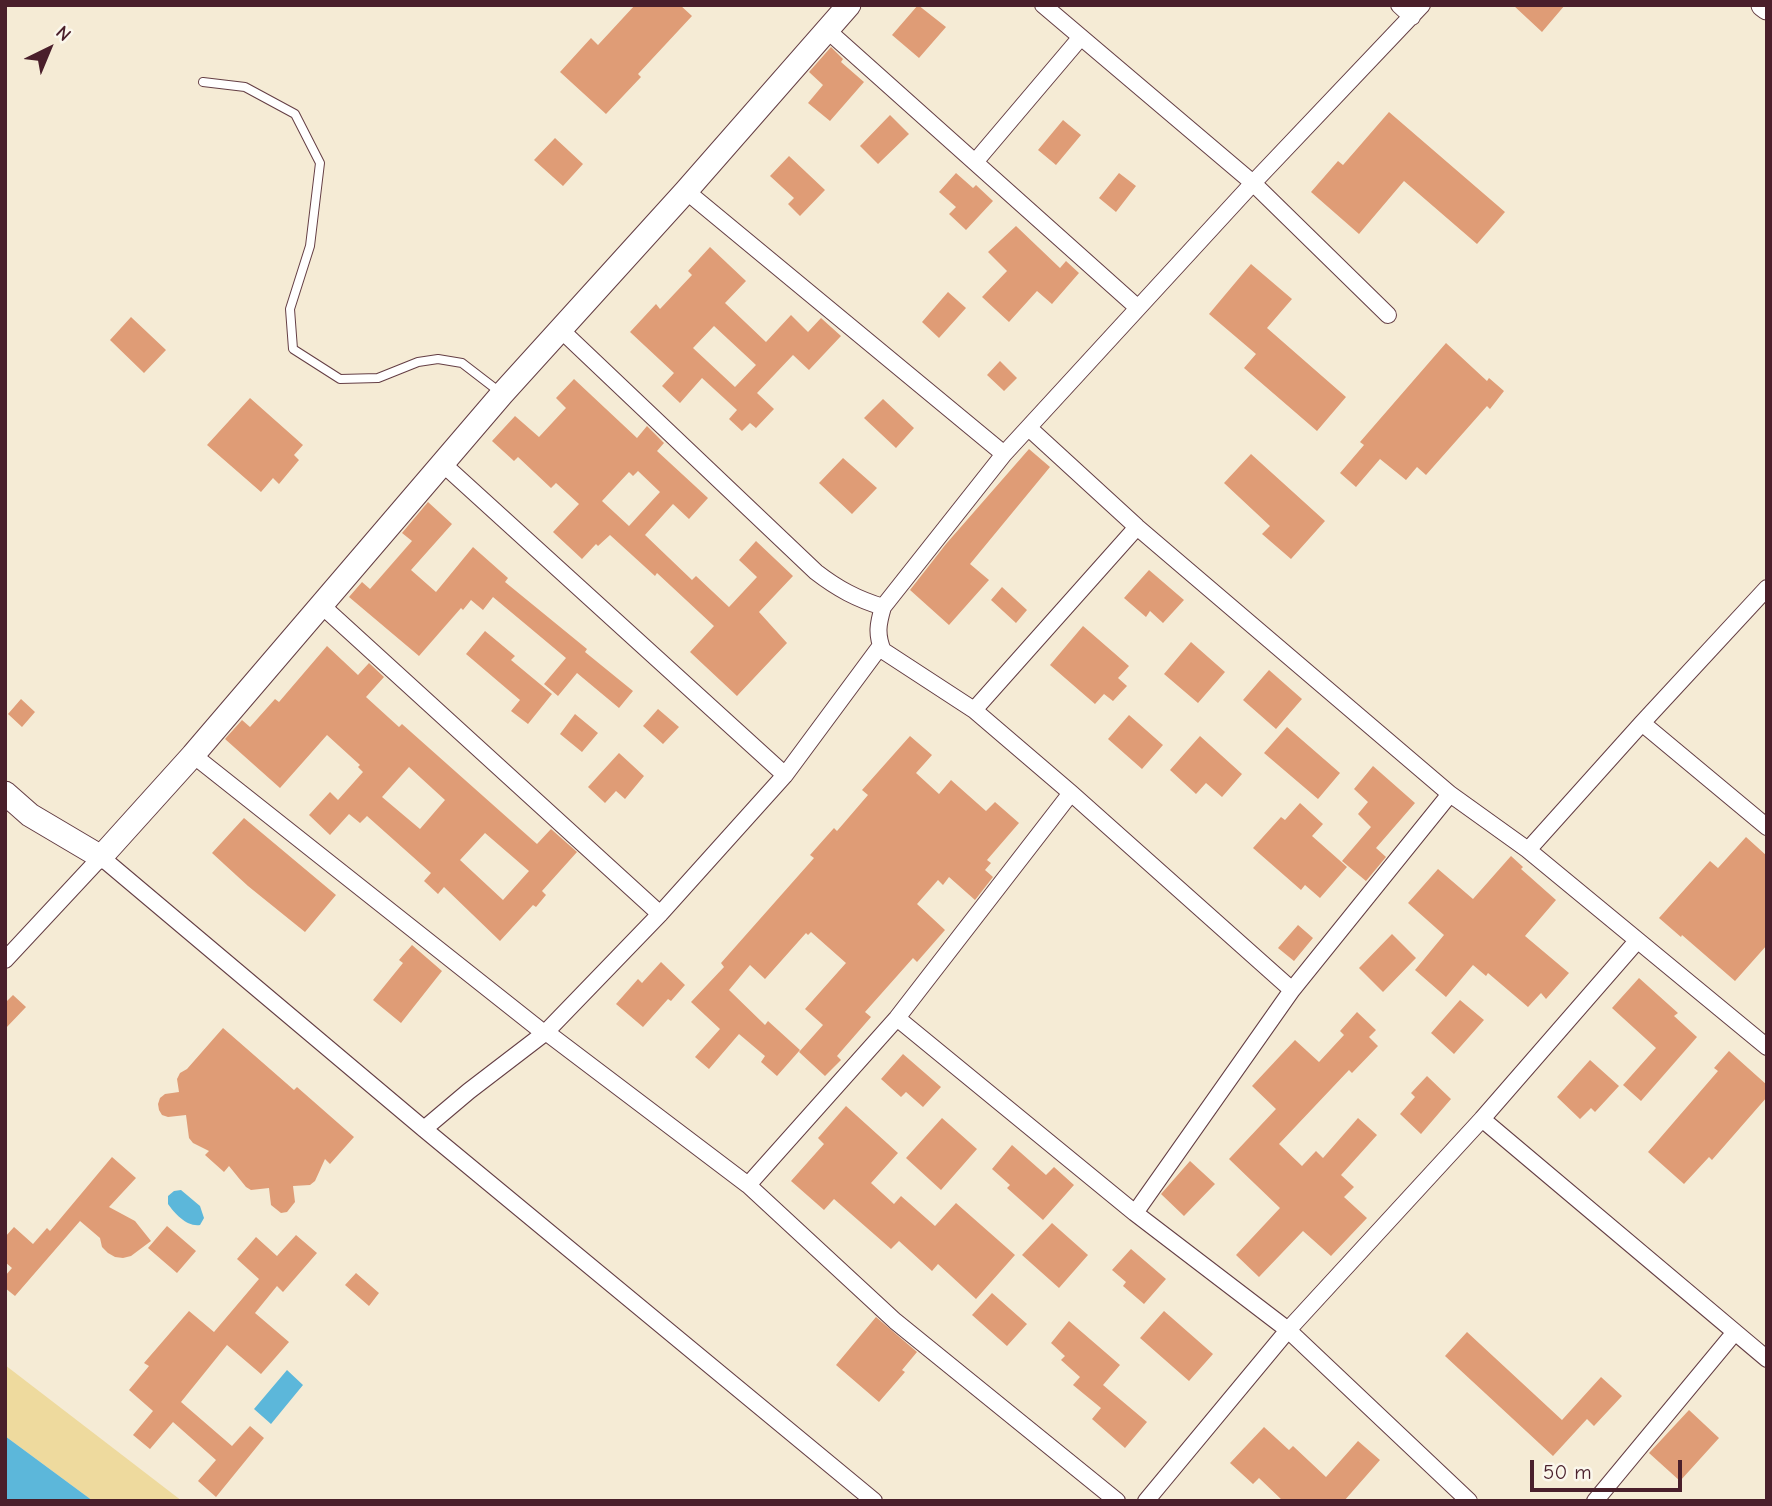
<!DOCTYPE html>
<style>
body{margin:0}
#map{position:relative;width:1772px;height:1506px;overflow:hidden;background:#f5ebd5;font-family:"Comic Neue",sans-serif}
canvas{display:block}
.frame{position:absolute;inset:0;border:7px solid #4a1f2b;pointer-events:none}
.north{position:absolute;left:14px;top:14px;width:70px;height:70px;-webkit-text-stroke:5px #fbf7ec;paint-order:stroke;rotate:43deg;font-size:19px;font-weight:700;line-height:28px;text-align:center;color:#4a1f2b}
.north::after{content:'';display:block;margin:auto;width:24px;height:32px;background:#4a1f2b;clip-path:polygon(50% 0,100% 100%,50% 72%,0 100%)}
.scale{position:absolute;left:1530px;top:1460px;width:152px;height:32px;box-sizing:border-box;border:4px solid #4a1f2b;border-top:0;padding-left:9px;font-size:21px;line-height:24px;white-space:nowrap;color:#4a1f2b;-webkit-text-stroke:5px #fbf7ec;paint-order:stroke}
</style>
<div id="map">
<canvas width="1772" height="1506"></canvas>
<div class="frame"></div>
<div class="north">N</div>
<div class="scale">50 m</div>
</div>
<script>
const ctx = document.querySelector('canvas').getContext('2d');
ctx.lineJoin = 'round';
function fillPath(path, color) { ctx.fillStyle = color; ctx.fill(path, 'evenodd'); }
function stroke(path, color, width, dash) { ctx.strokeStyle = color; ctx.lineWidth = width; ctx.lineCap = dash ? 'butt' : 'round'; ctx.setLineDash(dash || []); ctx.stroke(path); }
fillPath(new Path2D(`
 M5,1365L182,1501H93L5,1436Z`), '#eeda9e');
fillPath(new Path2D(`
 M181,1190L200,1206L204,1218L200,1225C187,1227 175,1214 168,1204V1196L174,1191Z
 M287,1370L303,1385L271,1424L254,1409Z
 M5,1436L93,1501H5Z`), '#5cb7da');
fillPath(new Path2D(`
 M635,5H680L692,16L638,74L641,77L606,114L560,72L591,38L598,45Z
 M918,5L946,27L919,58L892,35Z
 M1513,5H1565L1542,32Z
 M831,47L843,59L841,62L864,82L830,121L808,103L823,85L809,72Z
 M1389,112L1505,212L1477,244L1404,181L1359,234L1311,192L1338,161L1343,165Z
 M890,115L909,134L878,164L860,146Z
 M1063,120L1081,135L1056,165L1038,150Z
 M555,138L583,164L563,186L534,160Z
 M789,156L825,190L800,216L788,204L794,198L770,176Z
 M956,173L973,188L976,185L993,201L966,230L949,214L956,207L939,192Z
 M1119,173L1136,186L1116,212L1099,198Z
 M1016,226L1060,268L1066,261L1079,273L1052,304L1037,291L1009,322L982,297L1007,271L988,252Z
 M710,247L746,281L725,303L766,342L791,315L808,332L821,318L841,336L809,370L793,355L757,393L774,409L756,428L750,423L742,431L729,419L737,410L702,378L680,403L662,386L674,373L630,332L656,304L660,309L692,275L688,271ZM714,326L756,365L735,387L693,348Z
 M1251,264L1292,299L1267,328L1346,397L1317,431L1244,368L1256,354L1209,314Z
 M948,292L966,308L939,338L922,322Z
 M131,317L166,350L144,373L110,340Z
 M1446,343L1487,381L1489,378L1504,391L1490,409L1487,406L1426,475L1417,467L1406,480L1380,459L1356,487L1340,473L1364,445L1360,442Z
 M1000,361L1017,378L1004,391L987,375Z
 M574,379L637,438L647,426L664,443L657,451L708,498L689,519L673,504L645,535L692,580L696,576L729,607L757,577L739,560L756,541L793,576L759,612L787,643L737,696L690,652L714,626L657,573L655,576L610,535L598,546L596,544L582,559L553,532L579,504L556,483L551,488L518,457L514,461L492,441L515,416L539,437L566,408L556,398ZM638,471L660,492L629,526L602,501L629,472L633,476Z
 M250,398L303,445L294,455L299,460L279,484L273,478L261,492L207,445Z
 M883,399L914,428L896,448L864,418Z
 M1029,449L1050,467L970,564L989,580L949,625L910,590L946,544Z
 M1251,454L1325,521L1291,559L1262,534L1270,526L1224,483Z
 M843,458L877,488L852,514L819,483Z
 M428,502L452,524L411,570L436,592L473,547L508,578L505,582L587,649L585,652L633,691L619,708L577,673L558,696L544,684L566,658L493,597L483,610L471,600L463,610L461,608L419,656L349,597L362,582L370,589L412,541L402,533Z
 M1149,570L1184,600L1163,623L1150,611L1146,617L1124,598Z
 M1002,587L1027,610L1016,623L991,600Z
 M1083,626L1129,666L1118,678L1127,686L1113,701L1104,694L1095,704L1050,665Z
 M485,631L515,656L511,660L552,694L528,724L511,711L520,700L466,654Z
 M1191,642L1225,672L1198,703L1164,674Z
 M327,646L358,675L369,663L384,677L366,697L399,727L402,724L537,844L551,829L577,852L542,891L546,895L536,907L533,905L500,941L444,887L438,894L424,881L431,873L367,816L360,823L349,814L330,835L309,815L330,792L338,800L363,772L358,767L360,765L327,735L280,788L225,739L242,720L250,727L275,699L279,702ZM409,767L445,800L420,829L382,797ZM485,833L529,871L503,900L460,860Z
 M1269,670L1302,699L1276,729L1243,700Z
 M21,699L35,712L22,727L8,714Z
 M658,709L679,727L663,744L643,726Z
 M575,714L598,733L582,752L560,734Z
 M1129,715L1163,745L1142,769L1108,739Z
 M1287,727L1340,773L1318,799L1264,753Z
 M910,736L932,755L916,773L939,794L951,780L986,811L995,802L1019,823L987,860L991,863L985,870L993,877L975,900L949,877L943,885L938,880L917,904L945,930L917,962L913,958L865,1012L871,1017L837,1056L841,1060L825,1076L799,1052L823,1025L805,1009L846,963L811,932L808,935L806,933L765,979L750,965L729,990L765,1025L768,1021L800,1050L777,1076L761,1062L765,1056L739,1034L709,1069L695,1057L720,1029L691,1002L724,967L721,963L814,858L810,855L834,828L837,831L868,795L862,790Z
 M1200,736L1242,774L1222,797L1206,783L1196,794L1170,770Z
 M619,753L644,776L625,799L616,791L605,803L588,787Z
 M1373,766L1415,803L1376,848L1386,857L1366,881L1342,861L1371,827L1358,814L1368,802L1354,789Z
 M1300,803L1323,824L1312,836L1347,867L1320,898L1305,885L1301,890L1253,848L1281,817L1285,820Z
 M244,818L336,895L305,932L248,886L212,853Z
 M1746,837L1767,856V945L1735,981L1682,935L1681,937L1659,918L1710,861L1718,868Z
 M1511,856L1523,867L1521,869L1556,900L1525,936L1569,973L1546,999L1541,993L1528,1007L1488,973L1486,976L1473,965L1446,997L1415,970L1444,935L1408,903L1438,869L1473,899Z
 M1298,925L1313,938L1294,961L1278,948Z
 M1392,934L1416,958L1383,992L1359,968Z
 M412,945L442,971L401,1023L373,1000L403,963L399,960Z
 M661,962L685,985L671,1001L668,999L643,1027L616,1004L638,979L642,983Z
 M1639,978L1678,1013L1674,1016L1697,1037L1641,1101L1623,1085L1656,1048L1612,1008Z
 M13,995L26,1007L5,1029V1003Z
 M1460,1000L1484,1020L1454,1054L1431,1033Z
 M1357,1012L1376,1030L1369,1037L1378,1046L1352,1073L1349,1070L1279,1144L1302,1166L1316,1151L1323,1158L1358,1118L1377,1135L1341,1175L1354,1187L1344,1197L1367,1218L1331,1256L1303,1231L1259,1277L1236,1255L1280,1208L1229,1159L1276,1109L1252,1086L1295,1040L1319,1062L1344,1035L1340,1031Z
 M223,1028L294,1090L297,1087L354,1137L330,1164L325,1159L315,1181L310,1185L293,1186L295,1202L287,1212L281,1213L271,1205L269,1188L251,1190L246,1187L229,1166L224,1172L205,1155L209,1151L193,1143L189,1138L186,1115L168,1117L162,1115L159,1110L158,1104L160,1098L165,1094L179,1092L177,1079L180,1073L187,1069Z
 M1729,1051L1767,1085V1097L1712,1160L1709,1157L1684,1184L1648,1152L1718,1071L1714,1068Z
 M903,1054L941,1087L923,1107L906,1092L901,1097L881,1079Z
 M1590,1060L1619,1086L1595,1112L1591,1108L1580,1119L1557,1097Z
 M1427,1076L1451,1099L1421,1134L1400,1114L1415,1097L1411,1093Z
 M846,1106L898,1153L871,1183L894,1204L901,1196L935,1226L956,1203L1015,1255L976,1299L938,1264L932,1271L899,1241L891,1249L834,1199L824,1210L791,1181L824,1144L818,1138Z
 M942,1118L977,1149L941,1190L906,1158Z
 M1012,1145L1046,1175L1054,1167L1074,1185L1043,1220L1007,1188L1010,1185L992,1169Z
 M112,1157L136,1178L109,1207L135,1221L151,1241L131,1256L123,1258L115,1257L108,1253L102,1247L100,1238L80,1221L15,1296L5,1288V1276L12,1268L5,1262V1237L14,1227L33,1244L47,1228L50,1231Z
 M1190,1161L1215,1184L1184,1216L1161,1194Z
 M1052,1223L1088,1255L1059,1288L1022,1255Z
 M167,1226L196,1251L177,1273L148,1248Z
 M296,1235L317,1253L283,1292L277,1286L255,1313L289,1342L261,1374L227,1345L181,1402L232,1446L250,1426L264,1438L216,1497L198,1481L216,1460L173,1422L150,1449L133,1435L153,1411L129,1390L149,1366L144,1363L189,1311L214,1332L259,1279L237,1259L256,1237L277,1256Z
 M1131,1249L1166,1279L1144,1304L1123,1286L1126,1282L1112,1270Z
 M356,1273L379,1293L369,1306L345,1285Z
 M992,1293L1027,1324L1007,1346L972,1315Z
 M1164,1311L1213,1354L1189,1381L1140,1338Z
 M876,1317L917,1352L902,1370L905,1372L879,1402L836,1365Z
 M1069,1321L1120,1365L1103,1385L1147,1422L1125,1448L1092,1419L1101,1408L1073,1385L1080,1377L1061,1360L1065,1356L1051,1343Z
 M1467,1332L1562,1420L1601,1377L1622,1396L1594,1426L1587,1419L1553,1456L1445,1356Z
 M1689,1410L1719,1438L1680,1481L1649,1453Z
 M1264,1427L1289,1450L1293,1446L1326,1477L1358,1441L1380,1460L1344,1501H1283L1259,1478L1253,1484L1230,1463Z`), '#df9c76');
const lane = new Path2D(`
 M203,82L245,87L295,114L320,163L310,246L290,309L293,349L340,379L378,378L418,362L438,359L462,363L501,393`);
const street = new Path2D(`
 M1043,5L1253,183L1388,315
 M1399,5L1412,17
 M827,30L1138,308
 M975,162L1081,37
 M686,191L1004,454
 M560,329L816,572C838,589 857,599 883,607
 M1030,429L1137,527L1450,794L1528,850L1767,1047
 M443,464L785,775
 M320,604L660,914
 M879,648L974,710L1071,793L1292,990
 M974,710L1137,527
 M1642,723L1767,827
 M193,755L544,1033
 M1528,850L1642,723L1767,588
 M5,960L101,857L424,1129L874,1501
 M897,1018L1135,1213L1288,1330L1469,1501
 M546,1032L748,1185L895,1321L1117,1501
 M1482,1119L1767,1359
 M424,1129L469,1091L546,1032L660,914L785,775L879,648L883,651C876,634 878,624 883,607L1004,454L1253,183L1422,5
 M748,1185L897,1018L1071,793
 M1135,1213L1292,990L1450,794
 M1146,1501L1288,1330L1482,1119L1637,941
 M1595,1501L1735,1332`);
const secondary = new Path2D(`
 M1763,5L1767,8
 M5,793L30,815L101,857L193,755L502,394L686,191L849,5`);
stroke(lane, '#643e44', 10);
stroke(street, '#643e44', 18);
stroke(secondary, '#643e44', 25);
stroke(lane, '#fff', 8);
stroke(street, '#fff', 16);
stroke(secondary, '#fff', 23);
</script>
